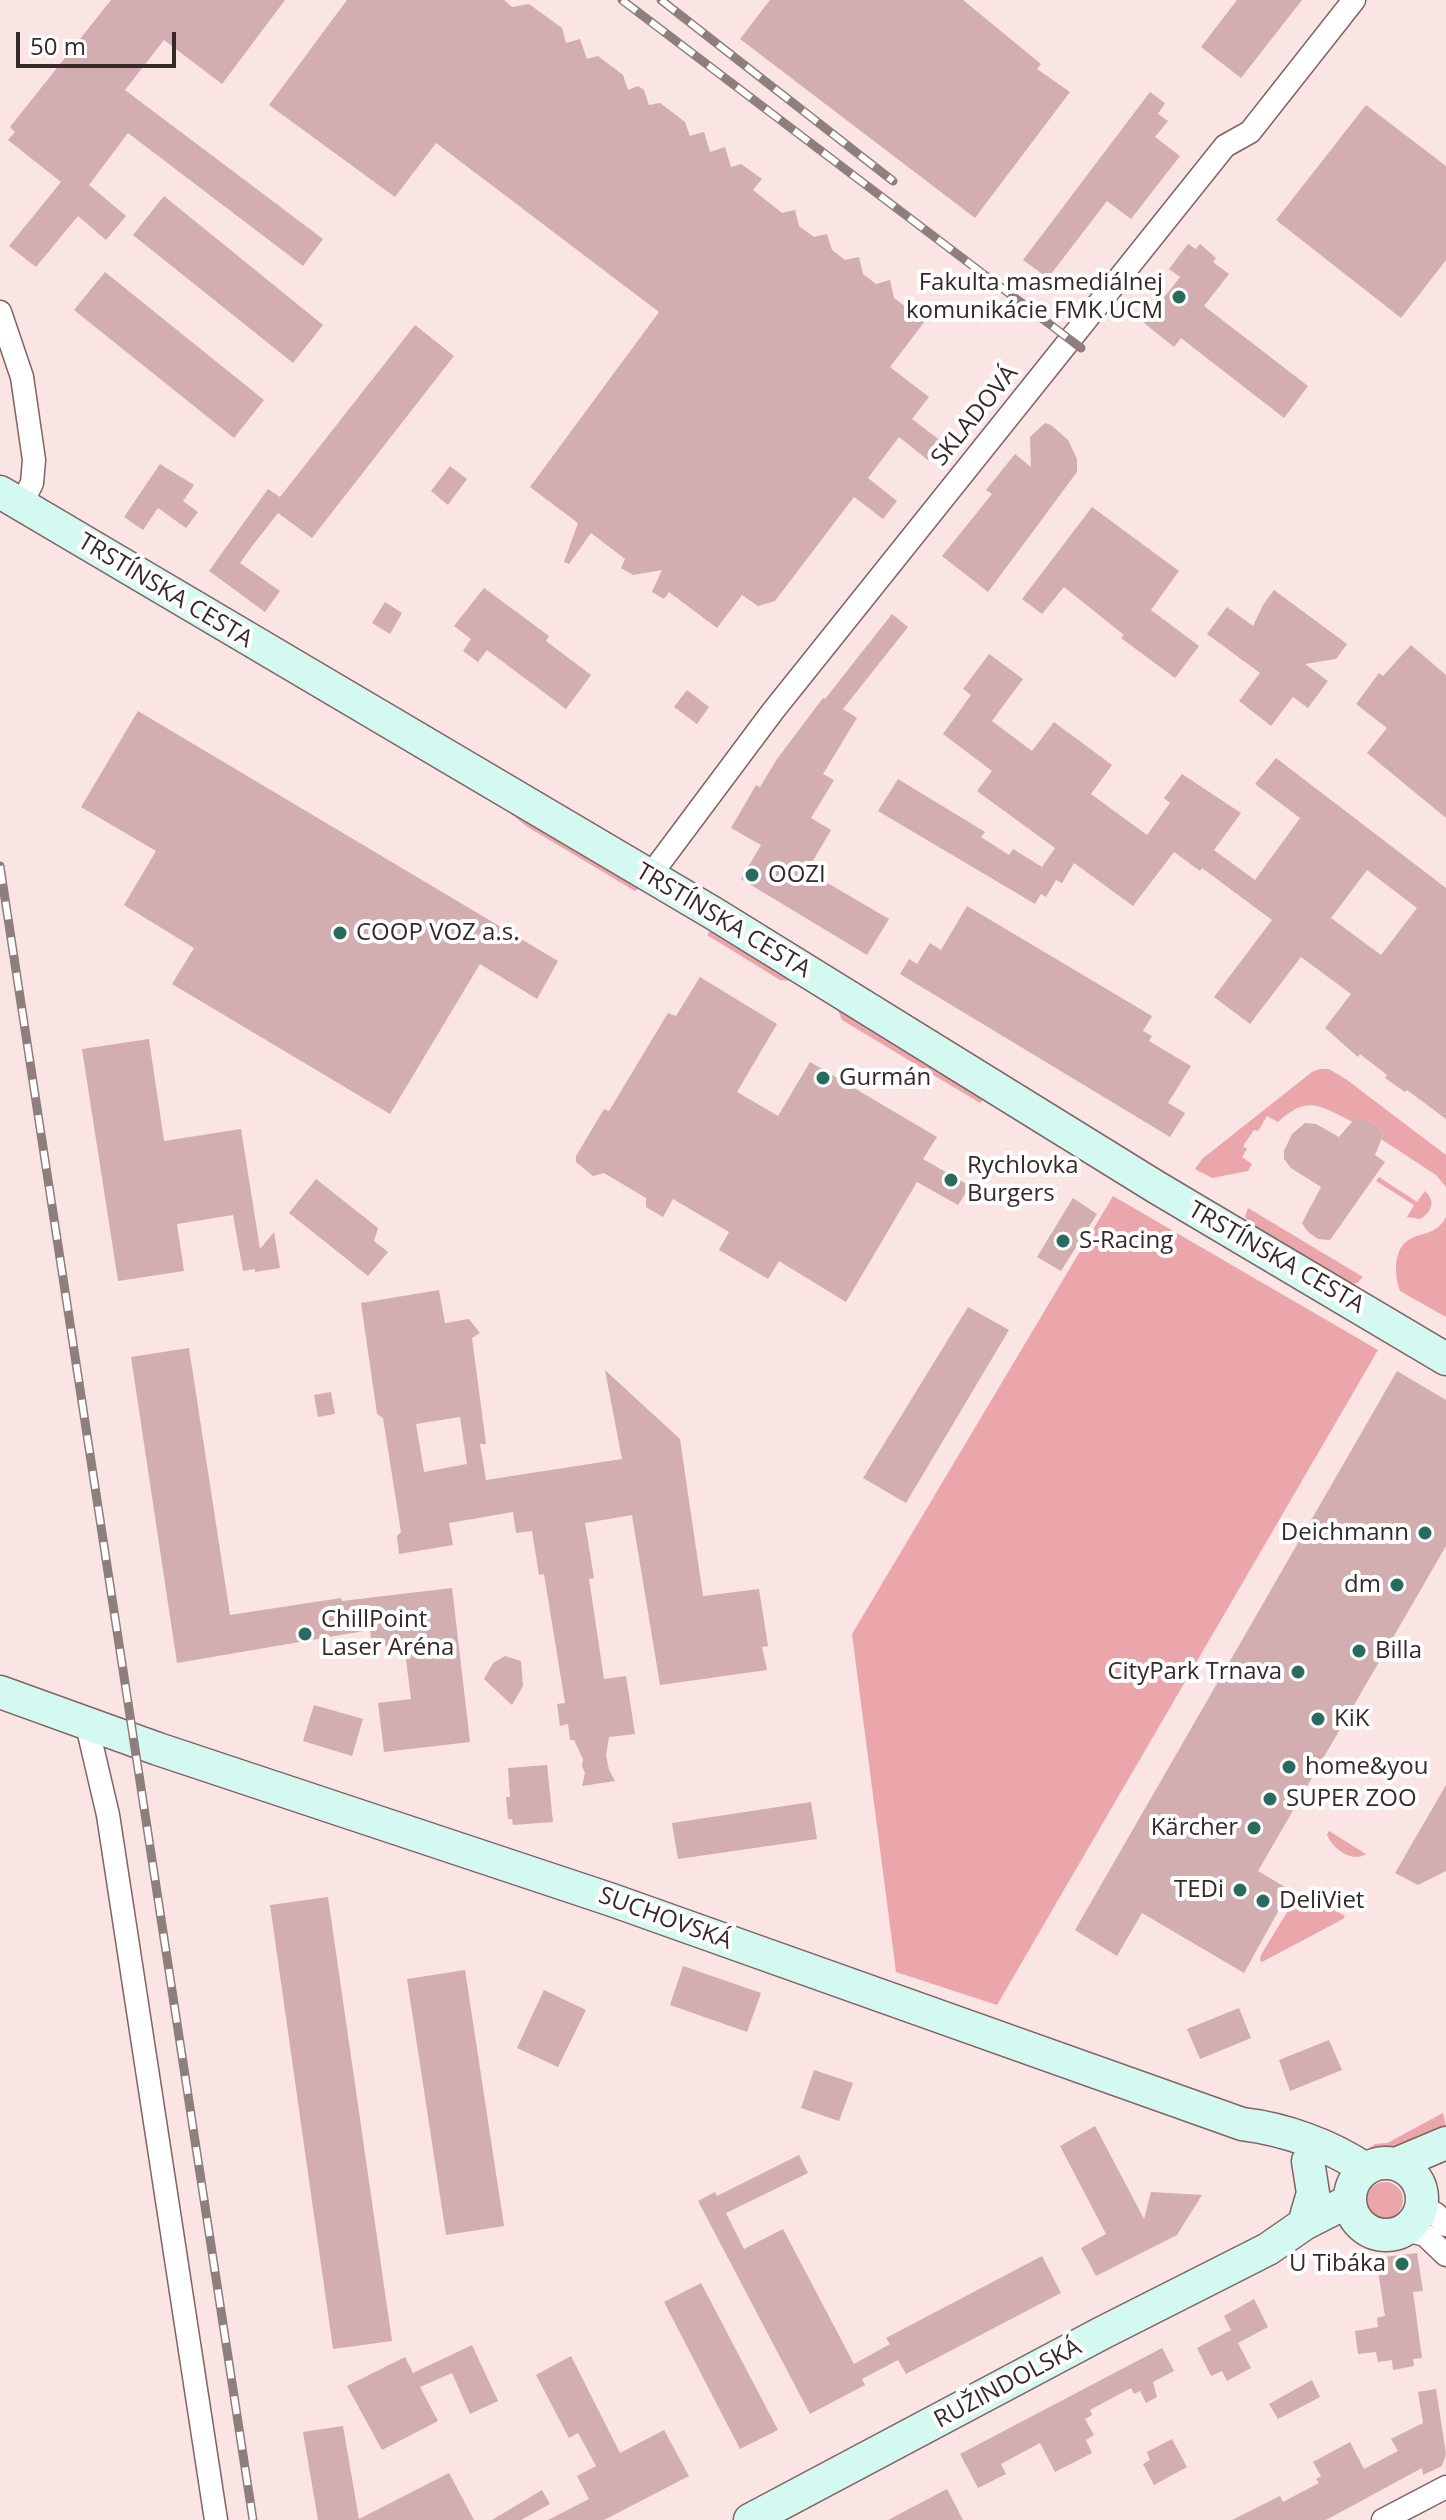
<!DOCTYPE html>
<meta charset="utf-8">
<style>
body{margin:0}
#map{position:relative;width:1446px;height:2520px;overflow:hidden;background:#fae4e4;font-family:"Open Sans",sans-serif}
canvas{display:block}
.scale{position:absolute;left:16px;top:32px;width:160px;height:36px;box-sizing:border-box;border:4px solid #37292a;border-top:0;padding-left:10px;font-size:24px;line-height:28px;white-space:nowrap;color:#37292a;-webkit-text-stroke:6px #fff;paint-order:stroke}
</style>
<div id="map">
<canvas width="1446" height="2520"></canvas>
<div class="scale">50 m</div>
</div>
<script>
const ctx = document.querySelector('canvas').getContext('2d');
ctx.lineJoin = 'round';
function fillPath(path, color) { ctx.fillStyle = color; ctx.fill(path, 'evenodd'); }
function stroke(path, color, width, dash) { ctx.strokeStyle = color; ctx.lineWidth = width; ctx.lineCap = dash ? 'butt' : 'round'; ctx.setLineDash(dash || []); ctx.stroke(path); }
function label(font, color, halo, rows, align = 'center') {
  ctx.font = font + ' "Open Sans",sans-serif'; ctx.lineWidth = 8; ctx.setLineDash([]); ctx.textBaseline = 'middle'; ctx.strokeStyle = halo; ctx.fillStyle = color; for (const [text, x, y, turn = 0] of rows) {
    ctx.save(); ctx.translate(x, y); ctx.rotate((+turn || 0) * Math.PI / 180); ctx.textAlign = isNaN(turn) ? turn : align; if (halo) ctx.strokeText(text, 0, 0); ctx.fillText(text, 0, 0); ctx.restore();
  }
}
fillPath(new Path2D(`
 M503,807L639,888L635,891L526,826Z
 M710,931L793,981L780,980L707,935Z
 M837,1008L985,1098L980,1103L842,1020Z
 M1320,1069H1329L1347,1080L1446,1155V1187L1436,1175L1381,1139L1384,1133L1374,1123L1356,1117L1353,1122C1320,1106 1308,1094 1278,1122L1267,1116L1258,1131L1254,1130L1243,1146L1247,1149L1242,1157L1252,1164L1248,1171L1212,1178L1195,1169L1202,1159L1312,1072Z
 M1379,1177L1417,1202L1425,1191C1436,1201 1432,1212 1420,1219L1407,1217L1414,1205L1376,1181Z
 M1113,1196L1378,1350L997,2005L896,1972L852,1634Z
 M1248,1208L1363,1277L1357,1283L1350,1284L1254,1228L1245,1217Z
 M1446,1217V1317L1400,1291C1394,1274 1392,1246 1414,1237C1428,1232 1438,1232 1446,1217Z
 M1329,1831L1366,1854C1352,1863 1333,1849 1327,1835Z
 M1304,1893L1345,1916L1343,1919L1262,1962L1260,1960L1261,1955L1292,1904L1297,1906Z
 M1443,2113L1446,2126C1416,2151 1400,2152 1363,2154L1375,2144L1387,2143Z
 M1367 2200a18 18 0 1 1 36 0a18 18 0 1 1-36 0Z`), '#eaa6aa');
fillPath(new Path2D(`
 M111,0H285L222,84L164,40L125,90L323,239L303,266L128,133L89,185L126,216L106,240L78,216L36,267L9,246L61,182L8,140L15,132L10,127Z
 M347,0H504L512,7L529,4L562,28L566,43L580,39L587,59L598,56L623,75L628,90L638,86L644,90L649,105L660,103L685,122L690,136L704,132L710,152L725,147L731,167L741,164L762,179L753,190L782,213L795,210L799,226L814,237L827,234L832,250L845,260L859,257L863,274L876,284L890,280L894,298L906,307L921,304L925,321L890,367L929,397L912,419L942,442L928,460L899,437L868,478L897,501L883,519L854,497L775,601L758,606L742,595L717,628L669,592L664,599L652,592L662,570L633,575L621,568L625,559L591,533L569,564L564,562L578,523L530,487L659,312L436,143L395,197L269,105Z
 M770,0H963L1041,64L1037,69L1070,92L975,218L740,39Z
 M1237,0H1302L1241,78L1201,47Z
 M1150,92L1165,103L1158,114L1168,121L1155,137L1180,156L1131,219L1107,201L1048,278L1023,260Z
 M1366,105L1446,166V260L1401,318L1276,220Z
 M164,196L323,325L293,363L133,235Z
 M1188,244L1196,249L1200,244L1216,258L1213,262L1229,274L1204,306L1308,386L1284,418L1181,338L1174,347L1144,323L1180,277L1169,269Z
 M105,272L264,400L234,438L74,310Z
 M415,325L454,356L312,538L278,513L253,545L240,563L280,591L265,612L209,571L268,489L280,497Z
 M1045,423L1051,425L1068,440L1077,459V472L988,592L942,556L992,494L986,490L1015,454L1031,467L1030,437Z
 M160,464L194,485L183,501L198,512L186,528L158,508L143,530L124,517Z
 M450,466L467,479L448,505L431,491Z
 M1092,507L1179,571L1151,610L1199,646L1175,678L1121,638L1124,635L1064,587L1042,614L1022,599Z
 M484,588L549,636L546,641L591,675L566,709L487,650L478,662L463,651L471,639L454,626Z
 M1274,590L1347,644L1336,659L1305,664L1328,681L1308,708L1293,697L1271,726L1239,701L1260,673L1207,634L1227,607L1253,626L1263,605Z
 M385,602L402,613L390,634L372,623Z
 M892,614L908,627L843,709L857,718L823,774L834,780L811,818L831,830L807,871L889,919L867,955L741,879L761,845L731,828L756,785L760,787L777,759L823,698L825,699Z
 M1411,645L1446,675V818L1367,753L1387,728L1356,704L1379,673L1383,676Z
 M989,654L1023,679L992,721L1032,751L1054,722L1112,765L1091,794L1147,835L1170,803L1164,798L1182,774L1241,813L1214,850L1255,880L1300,818L1255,784L1276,758L1446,888V1119L1407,1090L1405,1092L1385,1078L1387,1075L1360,1054L1358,1057L1325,1028L1351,994L1301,957L1250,1024L1214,997L1272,920L1202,868L1200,871L1174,852L1133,906L1074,863L1062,883L1056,880L1046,897L1041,894L1035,904L878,811L898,779L985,832L981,837L1009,855L1013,849L1042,867L1055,848L977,791L992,771L943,734L971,695L963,689ZM1367,870L1417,908L1381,955L1331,918Z
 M687,690L709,707L697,724L674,707Z
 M138,711L558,961L537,999L480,964L390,1114L172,984L194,948L124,905L156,851L81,807Z
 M967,906L1152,1016L1143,1031L1152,1036L1149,1041L1191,1066L1168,1103L1185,1113L1170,1137L900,974L909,959L917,964L930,943L941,950Z
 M700,977L777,1024L737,1092L778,1116L810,1062L937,1137L923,1159L970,1186L958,1205L917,1182L846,1302L779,1261L768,1279L719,1250L729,1232L673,1199L663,1217L646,1207V1198L604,1173L593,1176L576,1162V1156L604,1109L609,1111L668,1013L676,1016Z
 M149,1039L164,1141L241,1129L260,1249L274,1232L280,1268L255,1272V1269L243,1271L233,1215L177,1224L184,1271L118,1281L82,1049Z
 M1356,1117L1374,1123L1384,1133L1375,1155L1385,1162L1330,1240L1318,1239L1308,1232L1302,1223L1321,1187L1291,1168L1284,1159V1151L1292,1134L1305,1123L1316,1124L1339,1137Z
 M316,1179L378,1228L374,1241L388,1252L368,1276L289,1213Z
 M1073,1198L1097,1214L1061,1271L1037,1257Z
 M439,1290L445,1323L469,1319L480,1333L472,1338L486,1444H480L486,1480L622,1459L605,1370L680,1439L703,1596L759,1589L768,1646L762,1647L767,1670L660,1685L632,1515L585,1523L594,1578L589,1579L604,1679L626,1676L635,1734L609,1737L606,1755L609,1770L615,1781L582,1786L585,1773L582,1766L583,1759L574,1740H570L568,1724L560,1726L557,1704L565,1703L544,1574L539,1575L532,1531L516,1533L513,1512L449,1523L453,1545L399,1554L397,1536L401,1532L383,1418L377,1414L361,1303ZM460,1417L467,1464L424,1472L416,1424Z
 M968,1307L1009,1330L906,1503L863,1478Z
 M189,1348L230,1615L341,1598L342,1601L452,1588L470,1742L384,1752L378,1703L411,1699L404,1644L372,1647L370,1630L177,1663L131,1357Z
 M1397,1371L1446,1400V1546L1258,1871L1290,1890L1244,1973L1142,1913L1117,1956L1075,1930Z
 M331,1392L335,1414L318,1417L314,1395Z
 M505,1656L521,1661L523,1686L512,1705L484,1679L493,1663Z
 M314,1705L363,1719L352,1756L303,1741Z
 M547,1765L553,1822L513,1825L512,1819H508L506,1797H510L508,1768Z
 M1446,1785V1871L1418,1885L1395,1873Z
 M811,1802L817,1839L678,1859L672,1823Z
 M328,1897L392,2341L333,2349L270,1905Z
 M683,1966L761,1993L747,2032L670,2005Z
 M465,1970L504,2226L446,2235L407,1979Z
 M544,1990L586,2010L558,2067L517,2048Z
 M1239,2008L1251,2038L1200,2059L1187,2029Z
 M1329,2040L1342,2070L1290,2091L1279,2060Z
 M814,2070L853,2083L839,2121L801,2108Z
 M1095,2126L1144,2219L1151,2192L1202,2195L1177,2235L1096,2276L1081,2248L1106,2234L1060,2146Z
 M799,2155L808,2173L726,2213L744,2249L783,2229L854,2364L890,2344L886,2338L1042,2256L1061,2293L906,2374L898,2360L862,2379L865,2385L810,2414L698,2201L715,2192L717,2196Z
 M1417,2253L1423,2291L1413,2292L1422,2358L1413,2359L1414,2366L1393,2370L1392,2360L1378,2362L1376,2352L1358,2354L1355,2331L1378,2327L1377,2318L1385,2316L1376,2258Z
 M701,2283L778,2430L740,2449L664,2302Z
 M1254,2299L1268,2327L1238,2343L1251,2368L1227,2381L1222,2371L1211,2376L1197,2348L1231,2330L1224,2316Z
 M472,2345L498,2401L470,2414L452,2373L420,2387L438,2421L382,2450L347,2386L405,2357L413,2373Z
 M1162,2348L1174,2371L1153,2382L1157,2397L1146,2403L1140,2391L1134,2394L1131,2388L1090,2410L1092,2415L1085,2419L1094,2435L1086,2440L1092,2453L1055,2472L1040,2443L1001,2464L1006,2474L978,2488L960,2454Z
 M571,2356L620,2453L664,2430L689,2476L604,2520H548L589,2499L577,2476L596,2466L578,2433L569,2438L536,2375Z
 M1312,2380L1320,2397L1278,2419L1269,2404Z
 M1436,2389L1446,2454L1442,2466L1423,2475L1422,2468L1326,2520H1232L1280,2496L1283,2502L1319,2483L1316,2479L1321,2476L1313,2462L1350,2442L1364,2469L1398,2451L1391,2439L1423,2423L1418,2392Z
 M343,2426L359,2519L449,2473L474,2520H318L303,2432Z
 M1172,2439L1187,2467L1154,2485L1143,2464L1150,2460L1147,2452Z
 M947,2489L963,2520H888Z
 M542,2490L550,2504L521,2520H492Z`), '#d2aeb0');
const street = new Path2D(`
 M0,312L22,377L34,460L32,483L21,505
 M649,877L773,711L1225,146L1250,132L1354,0
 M86,1721L108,1815L216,2520
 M1422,2206L1436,2214L1446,2225
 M1406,2230L1425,2235L1446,2255
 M1383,2520L1446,2487`);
const secondary = new Path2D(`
 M0,492L713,913L1156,1187L1446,1359
 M0,1692L158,1749L612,1900L1242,2124C1284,2129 1330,2145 1365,2169
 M1350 2199a36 36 0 1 1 72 0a36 36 0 1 1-72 0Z
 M1396,2164L1446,2143
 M1304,2224L1313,2193L1308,2161
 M750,2520L1102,2333L1268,2249L1304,2224L1349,2201`);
stroke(street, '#826263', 25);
stroke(secondary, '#826263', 35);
stroke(street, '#fff', 22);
stroke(secondary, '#d3f9f0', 32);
const rail = new Path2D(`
 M622,0L1081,348
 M661,0L893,181
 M0,866L253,2520`);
stroke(rail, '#8f7e7e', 9);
stroke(rail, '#fff', 6, [18]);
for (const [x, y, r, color] of [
 [1179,297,8,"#296b5c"],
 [752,875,8,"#296b5c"],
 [340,933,8,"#296b5c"],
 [823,1078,8,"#296b5c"],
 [951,1180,8,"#296b5c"],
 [1063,1241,8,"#296b5c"],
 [1425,1533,8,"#296b5c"],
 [1397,1585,8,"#296b5c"],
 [305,1634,8,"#296b5c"],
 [1359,1651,8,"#296b5c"],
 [1298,1672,8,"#296b5c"],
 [1318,1719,8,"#296b5c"],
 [1289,1767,8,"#296b5c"],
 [1270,1799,8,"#296b5c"],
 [1254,1828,8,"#296b5c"],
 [1240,1890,8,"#296b5c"],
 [1263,1901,8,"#296b5c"],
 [1402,2264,8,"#296b5c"]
]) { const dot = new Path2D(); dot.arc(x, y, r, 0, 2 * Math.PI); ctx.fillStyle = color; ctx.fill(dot); stroke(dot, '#fff', 3); }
label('24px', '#37292a', '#fff', [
 ["Fakulta masmediálnej",1163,283,"right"],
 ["komunikácie FMK UCM",1163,311,"right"],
 ["OOZI",768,875],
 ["COOP VOZ a.s.",356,933],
 ["Gurmán",839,1078],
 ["Rychlovka",967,1166],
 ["Burgers",967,1194],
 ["S-Racing",1079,1241],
 ["Deichmann",1409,1533,"right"],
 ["dm",1381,1585,"right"],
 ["ChillPoint",321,1620],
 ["Laser Aréna",321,1648],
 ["Billa",1375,1651],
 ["CityPark Trnava",1282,1672,"right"],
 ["KiK",1334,1719],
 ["home&you",1305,1767],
 ["SUPER ZOO",1286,1799],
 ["Kärcher",1238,1828,"right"],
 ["TEDi",1224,1890,"right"],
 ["DeliViet",1279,1901],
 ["U Tibáka",1386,2264,"right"]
], 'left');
label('24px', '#37292a', '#fff', [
 ["SKLADOVÁ",975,416,-51],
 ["TRSTÍNSKA CESTA",165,591,31],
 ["TRSTÍNSKA CESTA",723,921,31],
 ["TRSTÍNSKA CESTA",1276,1258,30],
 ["SUCHOVSKÁ",665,1919,20],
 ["RUŽINDOLSKÁ",1008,2384,-28]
]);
</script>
